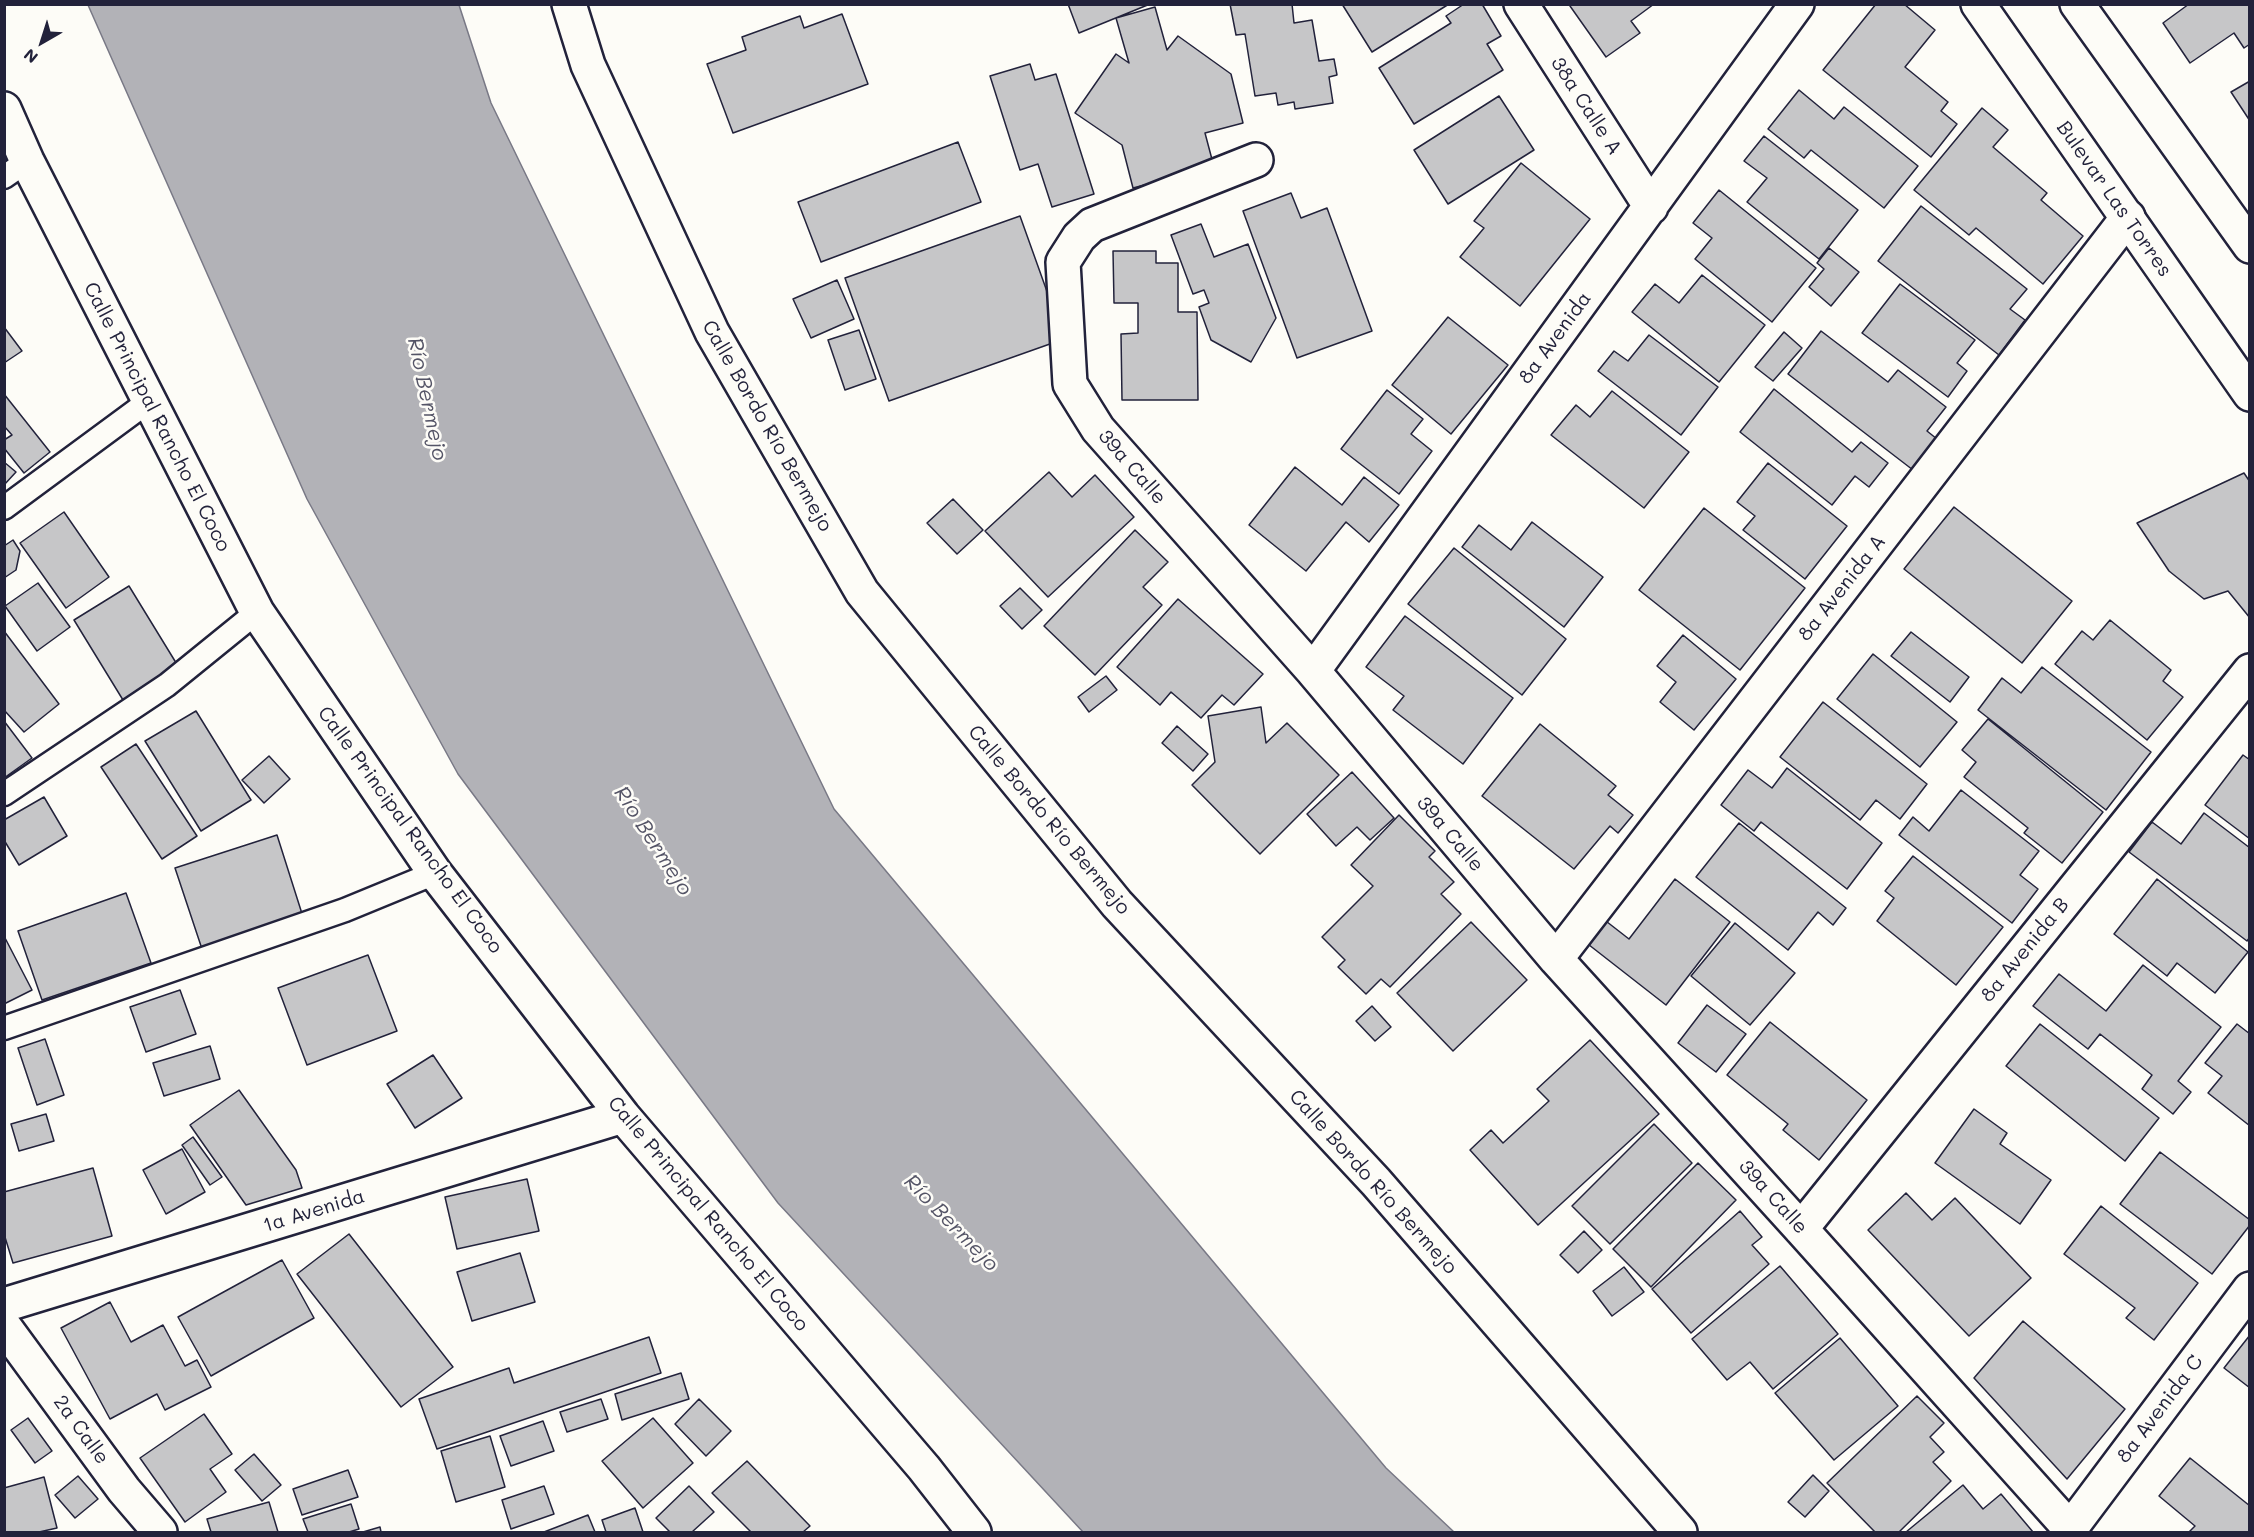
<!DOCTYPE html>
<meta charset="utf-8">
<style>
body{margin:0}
#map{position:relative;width:2254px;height:1537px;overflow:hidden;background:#fdfcf7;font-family:Mali,sans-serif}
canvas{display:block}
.frame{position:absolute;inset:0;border:6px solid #22223b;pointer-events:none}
.north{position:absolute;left:12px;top:12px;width:60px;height:60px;-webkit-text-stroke:4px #fdfcf7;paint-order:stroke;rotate:219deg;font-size:16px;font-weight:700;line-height:24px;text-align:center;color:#22223b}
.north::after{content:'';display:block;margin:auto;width:21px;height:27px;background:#22223b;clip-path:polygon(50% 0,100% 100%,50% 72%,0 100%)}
</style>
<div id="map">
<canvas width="2254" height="1537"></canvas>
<div class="frame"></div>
<div class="north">N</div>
</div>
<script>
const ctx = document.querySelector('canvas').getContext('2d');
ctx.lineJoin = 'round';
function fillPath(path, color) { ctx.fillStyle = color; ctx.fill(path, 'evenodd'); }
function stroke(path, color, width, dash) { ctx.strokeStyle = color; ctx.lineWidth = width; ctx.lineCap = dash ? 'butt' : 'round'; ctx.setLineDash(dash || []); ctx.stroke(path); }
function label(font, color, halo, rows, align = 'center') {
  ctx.font = font + ' Mali,sans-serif'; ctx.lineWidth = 5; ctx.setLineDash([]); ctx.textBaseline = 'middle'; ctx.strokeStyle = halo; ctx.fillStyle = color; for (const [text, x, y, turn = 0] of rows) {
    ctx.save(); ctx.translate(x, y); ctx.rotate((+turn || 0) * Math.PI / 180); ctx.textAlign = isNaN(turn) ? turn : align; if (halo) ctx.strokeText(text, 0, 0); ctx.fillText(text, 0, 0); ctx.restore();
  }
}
const water = new Path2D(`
 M88,5H459L491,103L834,809L1386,1468L1454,1532H1083L778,1203L458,774L307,499Z`);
fillPath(water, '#b2b2b7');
stroke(water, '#787885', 1.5);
const building = new Path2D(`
 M1068,4H1150L1079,33Z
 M1230,4H1292L1294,23L1312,20L1319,61L1334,59L1337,75L1329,77L1333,103L1295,109L1294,102L1278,105L1276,93L1255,96L1245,34L1236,35Z
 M1342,4H1449L1372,52Z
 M1464,4H1482L1501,36L1487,44L1503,70L1414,124L1379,68L1451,23L1446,16Z
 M1572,4H1654L1631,21L1640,33L1606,57L1570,6Z
 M1876,4H1904L1935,30L1905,67L1948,102L1941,111L1957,124L1931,157L1823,70Z
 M2189,4H2250V44L2244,48L2234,33L2190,63L2163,23Z
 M1155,7L1167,50L1178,36L1231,74L1243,123L1205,133L1214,167L1133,188L1122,145L1075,113L1116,54L1129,63L1116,18Z
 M842,14L868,84L733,133L707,64L746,50L742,37L800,16L804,28Z
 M1030,64L1035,80L1056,74L1094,194L1052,207L1038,164L1020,170L990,76Z
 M2250,81V121L2231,92Z
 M1799,90L1834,119L1844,107L1918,166L1884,208L1811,150L1804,158L1768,129Z
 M1499,96L1534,150L1448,204L1414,150Z
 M1982,108L2008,130L1993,147L2047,193L2041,200L2083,236L2043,284L1976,228L1969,235L1914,190Z
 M1764,136L1858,210L1819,259L1747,202L1767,178L1744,161Z
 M958,142L981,202L821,262L798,202Z
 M1521,163L1590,219L1520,306L1460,257L1484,228L1474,221Z
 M1719,190L1816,268L1772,322L1695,259L1712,238L1693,223Z
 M1291,193L1301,218L1327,208L1372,331L1297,358L1243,211Z
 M1921,206L2027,289L2010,309L2025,320L1999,355L1878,261Z
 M1020,216L1064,339L889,401L845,278Z
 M1201,224L1214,257L1248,244L1276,318L1251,362L1211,340L1199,307L1209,303L1204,290L1193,294L1171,235Z
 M1829,248L1859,272L1831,306L1809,287L1824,269L1817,263Z
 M1113,251H1156V263H1178V312H1197L1198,400H1122L1121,334L1138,333V303H1114Z
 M1702,275L1765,325L1719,382L1632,312L1655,284L1679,303Z
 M837,280L854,319L811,338L793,299Z
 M1900,284L1975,340L1957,363L1967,371L1948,397L1862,333Z
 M1448,317L1508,365L1451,434L1392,385Z
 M4,327L22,351L4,363Z
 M859,330L876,379L845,390L828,340Z
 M1821,331L1888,382L1898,370L1946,407L1927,431L1937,439L1913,470L1788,374Z
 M1784,332L1802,348L1773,381L1755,367Z
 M1649,335L1718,387L1681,435L1598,371L1614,351L1628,361Z
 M1774,389L1852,452L1861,442L1888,463L1869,487L1855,476L1832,505L1740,432Z
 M1387,390L1423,419L1411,434L1432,451L1399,494L1341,449Z
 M1612,391L1689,452L1644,508L1551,435L1576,405L1590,417Z
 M4,394L50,452L24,473L4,448V440L12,435L4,426Z
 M4,462L16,472L4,485Z
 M1768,463L1847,526L1805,579L1743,530L1755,516L1737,502Z
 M1295,467L1342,505L1364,477L1399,505L1369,542L1346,522L1306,571L1249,525Z
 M1049,472L1072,497L1095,475L1134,517L1048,597L985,531Z
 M2244,473L2250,482V618L2228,591L2204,599L2169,571L2137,523Z
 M953,499L983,530L957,554L927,523Z
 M1954,507L2072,601L2022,663L1904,569Z
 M1704,508L1805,588L1740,670L1639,590Z
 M64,512L109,577L66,608L20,543Z
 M1532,522L1603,577L1564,627L1462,547L1479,525L1511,550Z
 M1135,530L1168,562L1143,587L1162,605L1095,675L1044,626Z
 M13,540L20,551L16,570L4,578V546Z
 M1454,548L1566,639L1522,695L1408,604Z
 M38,583L70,627L37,651L5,606Z
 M129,586L178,666L123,700L74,620Z
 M1020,588L1042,610L1022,629L1000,606Z
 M1178,599L1263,674L1234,705L1222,695L1201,718L1171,692L1160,705L1117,667Z
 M1405,616L1513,698L1463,764L1393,710L1404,696L1366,667Z
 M2110,620L2171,670L2163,681L2183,697L2147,740L2055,664L2082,631L2093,640Z
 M4,631L59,704L24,732L4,710Z
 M1911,632L1969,677L1950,702L1891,656Z
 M1683,635L1736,679L1694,730L1660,702L1676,682L1657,666Z
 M1873,654L1957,722L1920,767L1837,699Z
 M2042,667L2151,752L2106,810L1978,710L2002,678L2021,693Z
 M1106,676L1117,690L1089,712L1078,697Z
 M1823,702L1927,784L1900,819L1876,800L1860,820L1780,757Z
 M1261,707L1266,743L1287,723L1339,775L1260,854L1192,785L1215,762L1208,716Z
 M196,711L251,800L201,831L145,741Z
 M1988,719L2103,812L2062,863L2024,833L2028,828L1964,777L1976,762L1962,750Z
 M4,721L32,758L4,778Z
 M1540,724L1616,786L1608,795L1633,815L1618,833L1610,826L1574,869L1482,796Z
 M1177,726L1208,754L1193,771L1162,743Z
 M136,744L197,836L162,859L101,767Z
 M2243,755L2250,760V839L2205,805Z
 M269,756L290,779L264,803L242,780Z
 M1787,768L1882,843L1847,889L1761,822L1754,831L1721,805L1748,770L1772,788Z
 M1352,772L1394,818L1370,840L1357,827L1336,846L1307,814Z
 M1961,790L2039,851L2020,875L2038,889L2012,923L1899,835L1913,817L1929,831Z
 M44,797L67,836L19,865L4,840V820Z
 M2204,813L2250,848V937L2247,941L2129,852L2152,822L2181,844Z
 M1399,815L1435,851L1429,857L1454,882L1441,894L1461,914L1390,987L1381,979L1366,994L1338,967L1345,960L1322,937L1373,886L1351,865Z
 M1739,823L1846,908L1833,925L1818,912L1788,950L1696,877Z
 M277,835L304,920L203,952L175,868Z
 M1913,856L2003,927L1956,985L1877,921L1894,898L1885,891Z
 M1675,879L1730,922L1666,1005L1584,941L1602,918L1629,939Z
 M2157,879L2248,952L2215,993L2177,963L2167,976L2114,934Z
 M126,893L151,963L42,1000L18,931Z
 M1471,922L1527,980L1453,1051L1397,993Z
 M1735,923L1795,973L1750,1025L1691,976Z
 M4,936L32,990L4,1004Z
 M368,955L397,1031L307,1065L278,988Z
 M2143,965L2221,1027L2178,1081L2191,1092L2173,1114L2142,1089L2152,1075L2100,1034L2088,1049L2033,1006L2059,974L2106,1011Z
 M180,990L196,1034L146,1052L130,1007Z
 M1707,1005L1746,1034L1716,1072L1678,1043Z
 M1372,1006L1391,1027L1375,1041L1356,1021Z
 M1770,1022L1867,1100L1819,1160L1783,1130L1788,1124L1727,1075Z
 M2040,1024L2159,1118L2125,1161L2006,1066Z
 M2237,1024L2250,1034V1126L2208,1093L2222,1076L2205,1063Z
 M45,1039L64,1095L37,1105L18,1048Z
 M1590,1040L1659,1114L1538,1225L1470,1150L1491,1130L1503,1143L1549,1101L1537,1089Z
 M210,1046L220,1079L164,1096L153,1063Z
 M433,1055L462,1098L415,1128L387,1084Z
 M239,1090L296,1170L302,1188L246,1205L190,1125Z
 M1974,1109L2007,1133L2000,1144L2051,1180L2020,1224L1935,1163Z
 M46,1114L54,1141L19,1151L11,1124Z
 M1654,1124L1692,1163L1610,1244L1572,1206Z
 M193,1137L222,1177L210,1185L182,1145Z
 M182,1149L205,1192L166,1214L143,1170Z
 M2160,1152L2250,1220V1225L2212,1274L2120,1204Z
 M1698,1163L1736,1200L1651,1287L1613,1249Z
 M93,1168L112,1236L13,1263L4,1234V1192Z
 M527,1179L539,1231L457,1249L445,1197Z
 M1906,1193L1932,1220L1955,1198L2031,1278L1969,1336L1868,1230Z
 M2101,1206L2198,1283L2154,1340L2126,1318L2135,1308L2064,1254Z
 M1740,1211L1762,1237L1752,1245L1769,1264L1691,1333L1652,1289Z
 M1584,1231L1602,1250L1578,1273L1560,1255Z
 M349,1234L453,1367L401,1407L297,1274Z
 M520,1253L535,1302L472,1321L457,1272Z
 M282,1260L314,1318L211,1376L178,1317Z
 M1780,1266L1838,1334L1773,1389L1750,1362L1727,1380L1692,1339Z
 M1624,1267L1644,1292L1612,1316L1593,1291Z
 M110,1302L131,1342L163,1325L185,1366L197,1360L211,1387L165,1410L157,1394L110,1419L61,1328Z
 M2023,1321L2125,1409L2067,1479L1974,1378Z
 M2250,1335V1388L2224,1368Z
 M649,1337L661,1373L437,1449L419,1399L509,1368L514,1383Z
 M1840,1338L1898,1406L1834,1460L1775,1393Z
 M681,1373L689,1399L622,1420L615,1394Z
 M1917,1396L1944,1423L1930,1437L1944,1452L1933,1462L1951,1481L1899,1532H1875L1827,1483Z
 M601,1399L608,1419L567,1432L560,1412Z
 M699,1399L731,1431L706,1456L675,1424Z
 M204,1414L232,1454L210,1469L226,1492L185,1522L140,1458Z
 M28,1418L52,1451L35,1463L11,1430Z
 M653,1418L693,1463L643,1508L602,1461Z
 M543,1421L554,1451L511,1466L500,1436Z
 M490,1436L505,1487L456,1502L441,1451Z
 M254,1454L281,1485L262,1501L235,1470Z
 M2190,1458L2250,1506V1532H2189L2195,1526L2159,1496Z
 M747,1461L810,1526L803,1532H751L712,1493Z
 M348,1470L358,1497L302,1515L293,1489Z
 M1813,1475L1829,1491L1805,1517L1788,1502Z
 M78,1476L98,1499L75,1518L55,1495Z
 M44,1477L57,1528L39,1532H4V1488Z
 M1963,1485L1983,1509L2001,1494L2033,1532H1906Z
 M544,1486L554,1514L511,1529L502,1500Z
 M689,1486L714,1512L692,1532H670L656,1518Z
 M269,1502L278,1532H211L207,1519Z
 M351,1504L359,1529L349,1532H308L303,1519Z
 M635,1508L643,1532H606L602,1520Z
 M588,1515L595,1532H544Z
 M380,1527L381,1532H363Z`);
fillPath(building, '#c6c6c8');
stroke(building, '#22223b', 1.5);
const lane = new Path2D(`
 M4,177L27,161
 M4,508L149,401
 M4,794L167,685L257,612
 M4,1028L345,910L435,873`);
const street = new Path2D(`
 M1521,4L1651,207
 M4,109L27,161L257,612L435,873L623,1116L924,1468L974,1532
 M1256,160L1092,225L1079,237L1063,262L1070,384L1098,429L1313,671L1556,959L1801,1229L2073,1532
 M1313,671L1797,4
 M1556,959L2128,217
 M1801,1229L2250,671
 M4,1305L623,1116
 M4,1326L124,1490L160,1532
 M2070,1529L2250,1289`);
const secondary = new Path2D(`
 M569,4L588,65L712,332L862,592L1117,904L1376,1182L1680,1532
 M1978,4L2250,394
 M2077,4L2250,246`);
stroke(lane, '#22223b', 27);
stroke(street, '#22223b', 38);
stroke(secondary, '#22223b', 38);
stroke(lane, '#fdfcf7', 22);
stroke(street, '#fdfcf7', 33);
stroke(secondary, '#fdfcf7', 33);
label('20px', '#22223b', '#fdfcf7', [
 ["38a Calle A",1586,106,57],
 ["Bulevar Las Torres",2114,199,55],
 ["8a Avenida",1555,338,-54],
 ["Calle Principal Rancho El Coco",157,417,63],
 ["Calle Bordo Río Bermejo",767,426,60],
 ["39a Calle",1132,467,49],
 ["8a Avenida A",1842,588,-52],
 ["Calle Bordo Río Bermejo",1049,820,50],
 ["Calle Principal Rancho El Coco",410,830,54],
 ["39a Calle",1450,834,50],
 ["8a Avenida B",2025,950,-51],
 ["Calle Bordo Río Bermejo",1373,1182,48],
 ["39a Calle",1773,1197,48],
 ["1a Avenida",314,1211,-17],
 ["Calle Principal Rancho El Coco",708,1214,50],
 ["8a Avenida C",2160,1409,-53],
 ["2a Calle",81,1430,54]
]);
label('italic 21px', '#545466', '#fdfcf7', [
 ["Río Bermejo",427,399,78],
 ["Río Bermejo",653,841,57],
 ["Río Bermejo",951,1223,46]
]);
</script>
